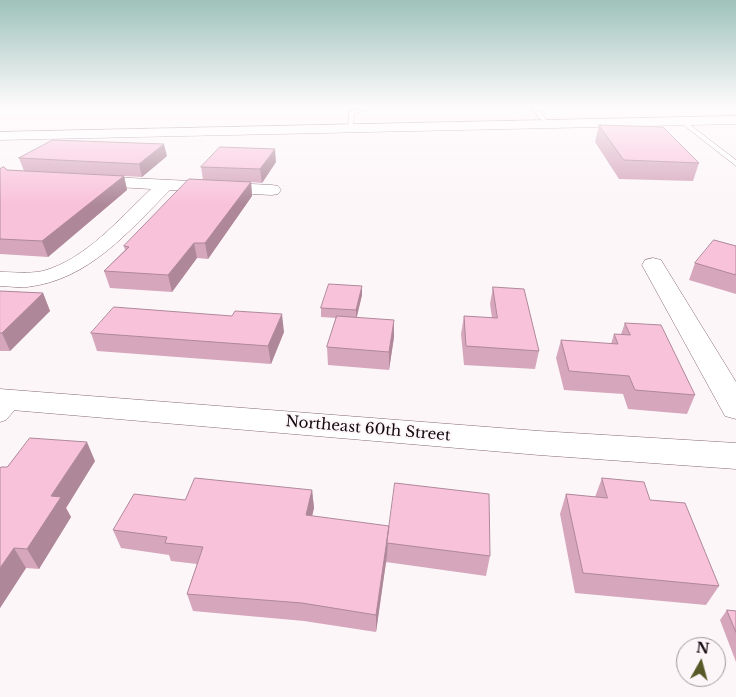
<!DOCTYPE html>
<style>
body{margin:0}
#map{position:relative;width:736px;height:697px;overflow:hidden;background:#fdf6f9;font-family:"Libre Baskerville",serif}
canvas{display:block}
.north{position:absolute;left:676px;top:637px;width:50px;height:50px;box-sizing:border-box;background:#fdf6f9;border:1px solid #9f979b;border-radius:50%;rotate:7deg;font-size:14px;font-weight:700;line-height:20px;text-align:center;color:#13080e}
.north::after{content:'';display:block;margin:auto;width:18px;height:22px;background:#575a28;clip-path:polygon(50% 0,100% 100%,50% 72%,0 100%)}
</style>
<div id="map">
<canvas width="736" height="697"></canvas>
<div class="north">N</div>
</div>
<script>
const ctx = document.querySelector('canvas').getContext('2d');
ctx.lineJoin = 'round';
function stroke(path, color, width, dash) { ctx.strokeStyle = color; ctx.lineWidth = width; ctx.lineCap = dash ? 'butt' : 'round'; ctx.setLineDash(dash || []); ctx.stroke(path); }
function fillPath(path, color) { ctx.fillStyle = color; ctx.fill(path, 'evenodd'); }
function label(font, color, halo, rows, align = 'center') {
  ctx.font = font + ' "Libre Baskerville",serif'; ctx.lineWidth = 4; ctx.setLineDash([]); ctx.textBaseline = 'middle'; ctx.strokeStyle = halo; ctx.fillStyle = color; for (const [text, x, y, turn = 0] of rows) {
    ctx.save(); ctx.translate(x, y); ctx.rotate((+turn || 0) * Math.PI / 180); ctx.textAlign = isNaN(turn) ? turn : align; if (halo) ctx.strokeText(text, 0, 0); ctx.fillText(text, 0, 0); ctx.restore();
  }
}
const service = new Path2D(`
 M364,107L371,108L354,114L353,128L348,129L349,112Z
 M530,107H537L550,125H546Z
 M681,121H685L736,160V166L681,123Z
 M15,395L20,396L23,400L6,420L0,422V406L10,396Z`);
const minor = new Path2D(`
 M89,176L272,185L278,186L281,190L278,194L272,195L170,190C128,232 89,280 27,287C18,288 9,286 0,286V272C14,272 28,274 43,271C86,259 119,219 151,189L83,185L81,181L83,177Z
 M653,258L661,260L664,265L736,382V419L725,416L642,265L645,260Z`);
const tertiary = new Path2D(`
 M0,389L539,431L736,443V469L539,455L0,409Z`);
const secondary = new Path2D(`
 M736,116V124L0,140V132Z`);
stroke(service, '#866876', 1);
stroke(minor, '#866876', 1);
stroke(tertiary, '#866876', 1);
stroke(secondary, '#866876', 1);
fillPath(service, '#fff');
fillPath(minor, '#fff');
fillPath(tertiary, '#fff');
fillPath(secondary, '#fff');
fillPath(new Path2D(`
 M599,125L699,163L693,181L619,179L595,142Z
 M167,156L142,177L124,176L127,190L48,257L0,254V169L7,170L24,171L19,158Z
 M276,162L262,183L251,182L252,196L208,259L197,258L172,292L110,288L104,271L125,250L124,246L203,180L201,167Z
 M736,246V294L689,280L695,263Z
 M362,286V295L357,317L394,337L389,370L328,365L327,347L336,318L321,317V308Z
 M493,287L539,351L535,369L464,365L461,334L464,316L492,318L490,304Z
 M0,291L43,293L50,311L10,351H0Z
 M625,323L695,395L687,414L628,409L623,394L564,390L556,358L561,340L611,344L614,334H621Z
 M284,332L271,364L97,351L91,333Z
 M95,461L66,508L71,517L39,569L26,568L0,608V468L7,467Z
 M602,478L650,500L719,586L706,605L575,593L560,514L566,494L595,497Z
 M312,490L314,508L312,516L490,556L486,576L386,562L387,555L376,632L304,621L193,611L187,594L197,564L171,561L169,555L121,548L113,530L185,500Z
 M727,610L736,611V662L720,620Z`), '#d6a7bc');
fillPath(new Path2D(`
 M164,144L167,156L142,177L139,164Z
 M275,149L276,162L262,183L260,169Z
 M124,176L127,190L48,257L42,241Z
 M251,182L252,196L208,259L205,243Z
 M194,243L197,258L172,292L168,275Z
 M362,286V295L356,319V310Z
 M43,293L50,311L10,351L2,333Z
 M282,314L284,332L271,364L268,346Z
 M394,320V337L389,370V352Z
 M87,442L95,461L66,508L71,517L39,569L27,549L51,496Z
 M312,490L314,508L308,533L306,515Z
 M389,526L387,555L376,632V615Z
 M14,548L26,568L0,608V568Z`), '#ae8899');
const building = new Path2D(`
 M599,125L663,127L699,163L624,160Z
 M53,140L164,144L139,164L19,158Z
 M220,147L275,149L260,169L201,167Z
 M4,167L7,170L124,176L42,241L0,239V169Z
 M189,179L251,182L205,243H194L168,275L104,271L129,247L124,246Z
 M714,240L736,246V275L695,263Z
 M329,284L362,286L356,310L321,308Z
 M493,287L524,289L539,351L466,346L464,316L497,318Z
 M0,291L43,293L2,333H0Z
 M114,307L232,316L235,311L282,314L268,346L91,333Z
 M337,316L394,320L389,352L327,347Z
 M625,323L661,325L695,395L635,390L629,376L569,371L561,340L618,344L614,334L630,335Z
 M30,438L87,442L51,496L61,497L27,549L14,548L0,568V468L1,467H7Z
 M195,478L312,490L306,515L389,526L376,615L302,603L187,594L203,547L165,543L167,537L113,530L134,494L185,500Z
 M602,478L644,482L650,500L685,503L719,586L583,573L566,494L607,498Z
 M395,483L489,494L490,556L387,543Z
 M727,610L736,611V632Z`);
fillPath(building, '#f9c2db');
stroke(building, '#ae8899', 1);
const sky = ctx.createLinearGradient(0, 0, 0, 205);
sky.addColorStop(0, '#9ec2bb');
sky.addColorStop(0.52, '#fefbfc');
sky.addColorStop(1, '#fefbfc00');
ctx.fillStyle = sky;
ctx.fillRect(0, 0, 736, 205);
label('15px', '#13080e', '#fdf6f9', [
 ["Northeast 60th Street",368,429,5]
]);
</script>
